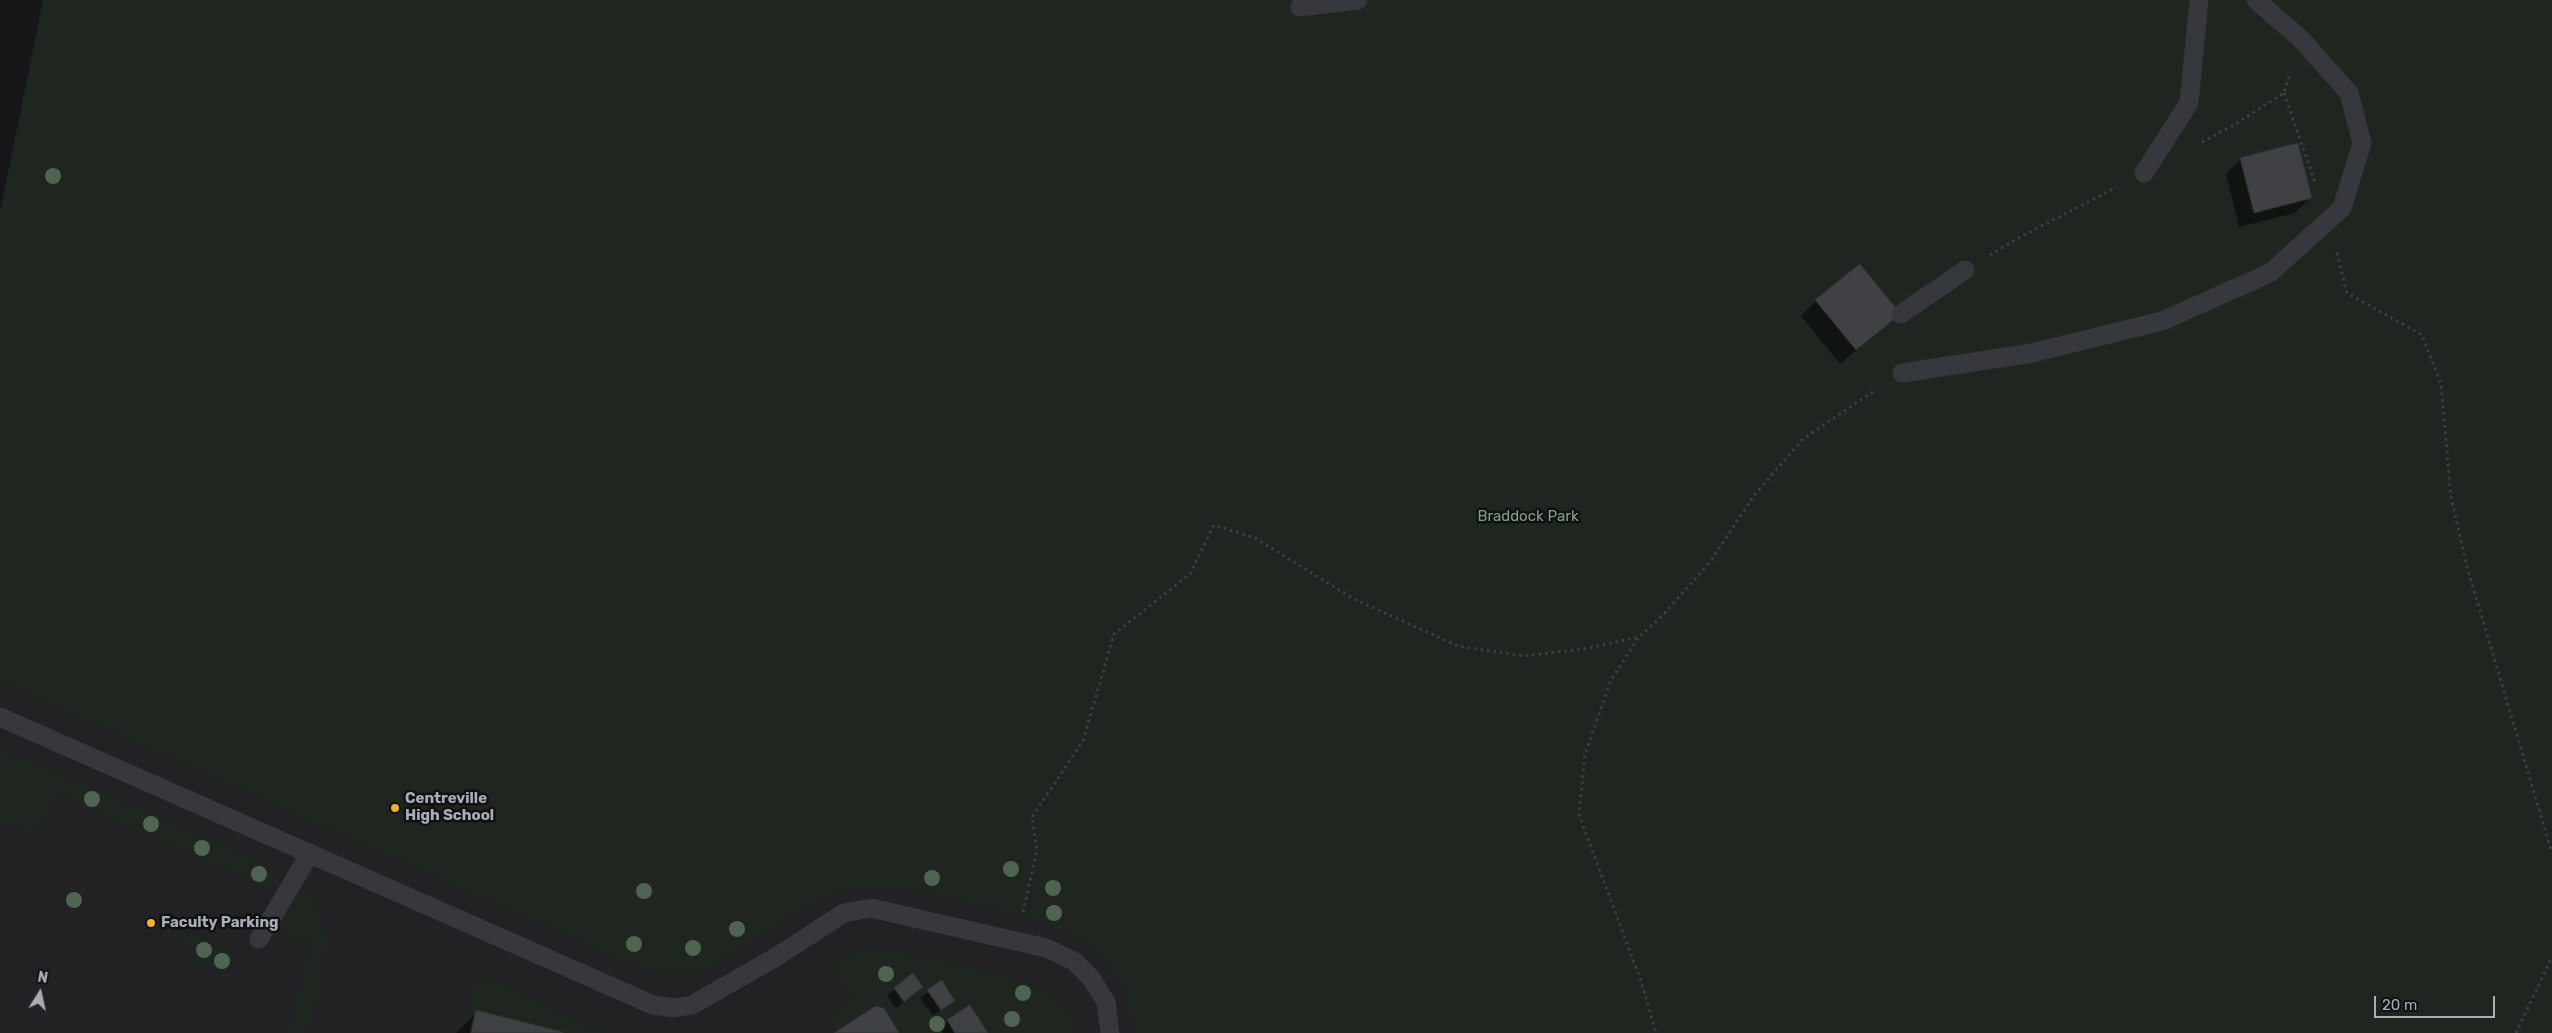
<!DOCTYPE html>
<style>
body{margin:0}
#map{position:relative;width:2552px;height:1033px;overflow:hidden;background:#161618;font-family:Rubik,sans-serif}
canvas{display:block}
.north{position:absolute;left:15px;top:968px;width:50px;height:50px;-webkit-text-stroke:4px #111113;paint-order:stroke;rotate:10deg;font-size:14px;font-weight:700;line-height:20px;text-align:center;color:#a8adb8}
.north::after{content:'';display:block;margin:auto;width:18px;height:22px;background:#a8adb8;clip-path:polygon(50% 0,100% 100%,50% 72%,0 100%)}
.scale{position:absolute;left:2374px;top:996px;width:121px;height:22px;box-sizing:border-box;border:2px solid #a8adb8;border-top:0;padding-left:6px;font-size:15px;line-height:18px;white-space:nowrap;color:#a8adb8;-webkit-text-stroke:4px #111113;paint-order:stroke}
</style>
<div id="map">
<canvas width="2552" height="1033"></canvas>
<div class="north">N</div>
<div class="scale">20 m</div>
</div>
<script>
const ctx = document.querySelector('canvas').getContext('2d');
ctx.lineJoin = 'round';
function fillPath(path, color) { ctx.fillStyle = color; ctx.fill(path, 'evenodd'); }
function stroke(path, color, width, dash) { ctx.strokeStyle = color; ctx.lineWidth = width; ctx.lineCap = dash ? 'butt' : 'round'; ctx.setLineDash(dash || []); ctx.stroke(path); }
function label(font, color, halo, rows, align = 'center') {
  ctx.font = font + ' Rubik,sans-serif'; ctx.lineWidth = 5; ctx.setLineDash([]); ctx.textBaseline = 'middle'; ctx.strokeStyle = halo; ctx.fillStyle = color; for (const [text, x, y, turn = 0] of rows) {
    ctx.save(); ctx.translate(x, y); ctx.rotate((+turn || 0) * Math.PI / 180); ctx.textAlign = isNaN(turn) ? turn : align; if (halo) ctx.strokeText(text, 0, 0); ctx.fillText(text, 0, 0); ctx.restore();
  }
}
fillPath(new Path2D(`
 M0,628L1596,1033H0Z`), '#222225');
fillPath(new Path2D(`
 M43,0H2552V1033H1133C1125,934 1043,921 963,902C925,893 886,881 847,891C803,901 749,946 708,968C681,976 661,976 634,966L0,682V212Z
 M0,750L17,755L275,867L270,890L59,795C48,808 48,824 31,833L2,823L0,830Z
 M303,887C345,927 320,984 309,1033H289L310,943L283,937L281,923Z
 M174,927L230,952L231,965L226,970L193,965L197,946L167,939L166,933Z
 M873,948L892,949L1028,981L1058,1000L1069,1015L1074,1033H899L884,1008L876,1006L837,1031L829,1020L832,1014L852,1000L832,966L847,956Z
 M489,978L604,1033H462L473,985Z`), '#1e261f');
fillPath(new Path2D(`
 M2241,159L2310,198L2295,213L2239,227L2226,174Z
 M1816,301L1899,314L1840,364L1801,316Z
 M941,982L953,1000L933,1016L920,998Z
 M922,987L896,1008L887,996L895,989Z
 M477,1012L561,1033H456Z
 M948,1021L986,1033H943L940,1028Z`), '#0007');
const building = new Path2D(`
 M2298,143L2312,198L2254,213L2240,158Z
 M1860,264L1901,314L1856,350L1815,300Z
 M913,973L923,987L904,1002L894,988Z
 M942,980L955,1001L941,1010L927,990Z
 M970,1005L988,1033H955L947,1020Z
 M876,1006L884,1008L899,1033H834Z
 M476,1010L563,1032V1033H471Z`);
fillPath(building, '#404145');
stroke(building, '#303034', 1);
stroke(new Path2D(`
 M2284,93L2316,185
 M2202,142L2234,125L2284,93L2290,73
 M2337,253L2347,293L2422,335L2441,384L2451,497L2467,567L2552,853
 M1990,255L2022,236L2117,187
 M1638,638L1611,680L1585,754L1579,815L1641,981L1656,1033
 M1023,912L1037,850L1032,817L1083,741L1114,634L1190,574L1214,525L1255,538L1352,598L1458,646L1523,656L1584,649L1639,637L1664,614L1710,562L1755,494L1803,439L1877,389
 M2516,1033L2552,957`), '#3d3f44', 3, [2.5, 4]);
stroke(new Path2D(`
 M1300,7L1358,0
 M2144,173L2189,103L2199,0
 M1901,314L1965,270
 M1902,373L2032,353L2162,321L2270,273L2342,208L2362,143L2349,93L2300,38L2256,0
 M0,717L653,1005L674,1008L692,1005L776,957L844,913L871,908L1046,948L1074,961L1091,978L1106,1002L1110,1033
 M259,939L309,855`), '#37383d', 19);
ctx.fillStyle = '#506452';
for (const [x, y] of [
 [53,176],
 [92,799],
 [151,824],
 [202,848],
 [1011,869],
 [259,874],
 [932,878],
 [1053,888],
 [644,891],
 [74,900],
 [1054,913],
 [737,929],
 [634,944],
 [693,948],
 [204,950],
 [222,961],
 [886,974],
 [1023,993],
 [1012,1019],
 [937,1024]
]) { ctx.beginPath(); ctx.arc(x, y, 8, 0, 2 * Math.PI); ctx.fill(); }
for (const [x, y, r, color] of [
 [395,808,5,"#f2b134"],
 [151,923,5,"#f2b134"]
]) { const dot = new Path2D(); dot.arc(x, y, r, 0, 2 * Math.PI); ctx.fillStyle = color; ctx.fill(dot); stroke(dot, '#111113', 2); }
label('15px', '#7fa381', '#111113', [
 ["Braddock Park",1528,517]
]);
label('bold 15px', '#a8adb8', '#111113', [
 ["Centreville",405,799],
 ["High School",405,816],
 ["Faculty Parking",161,923]
], 'left');
</script>
